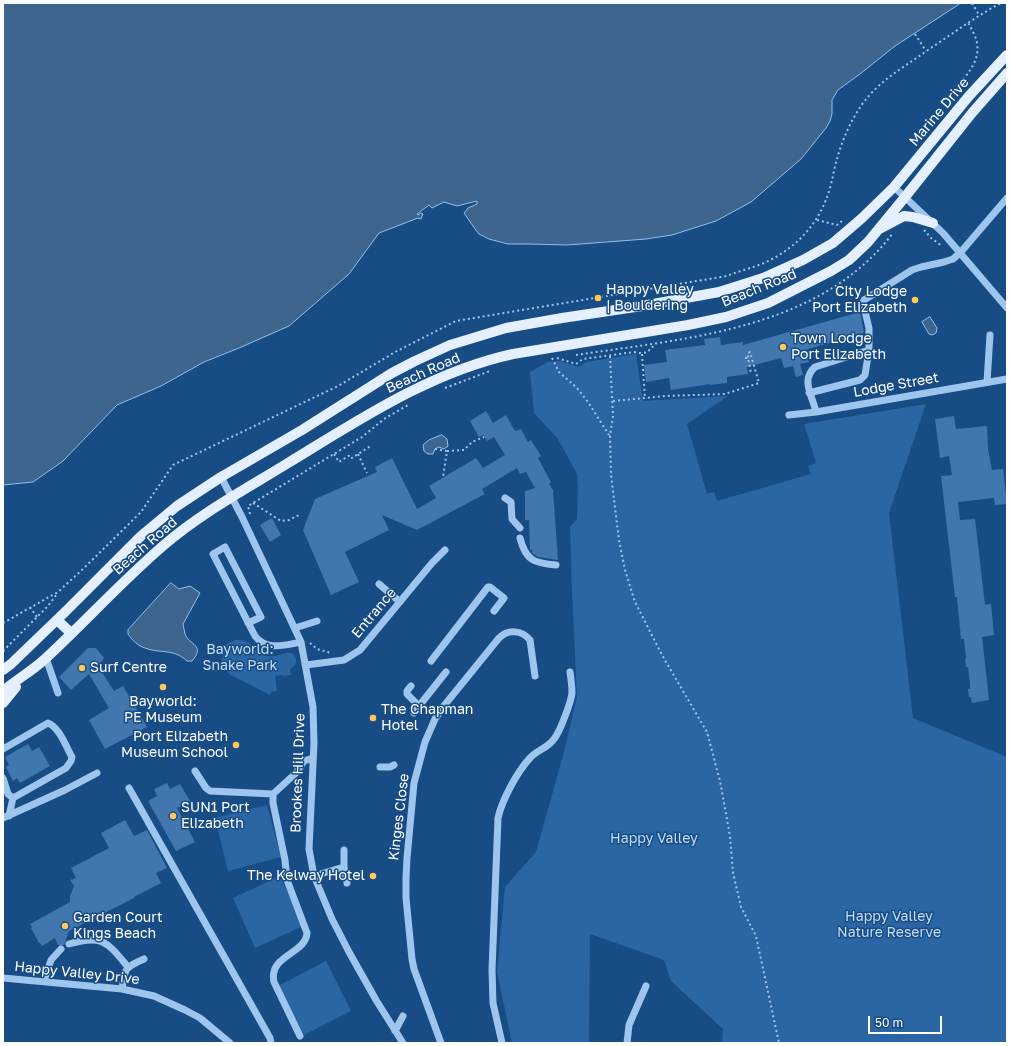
<!DOCTYPE html>
<style>
body{margin:0}
#map{position:relative;width:1010px;height:1046px;overflow:hidden;background:#184c85;font-family:"Golos Text",sans-serif}
canvas{display:block}
.frame{position:absolute;inset:0;border:4px solid #fff;pointer-events:none}
.scale{position:absolute;left:868px;top:1016px;width:74px;height:18px;box-sizing:border-box;border:2px solid #fff;border-top:0;padding-left:5px;font-size:12px;line-height:14px;white-space:nowrap;color:#fff;-webkit-text-stroke:3px #184c85;paint-order:stroke}
</style>
<div id="map">
<canvas width="1010" height="1046"></canvas>
<div class="frame"></div>
<div class="scale">50 m</div>
</div>
<script>
const ctx = document.querySelector('canvas').getContext('2d');
ctx.lineJoin = 'round';
function fillPath(path, color) { ctx.fillStyle = color; ctx.fill(path, 'evenodd'); }
function stroke(path, color, width, dash) { ctx.strokeStyle = color; ctx.lineWidth = width; ctx.lineCap = dash ? 'butt' : 'round'; ctx.setLineDash(dash || []); ctx.stroke(path); }
function label(font, color, halo, rows, align = 'center') {
  ctx.font = font + ' "Golos Text",sans-serif'; ctx.lineWidth = 3; ctx.setLineDash([]); ctx.textBaseline = 'middle'; ctx.strokeStyle = halo; ctx.fillStyle = color; for (const [text, x, y, turn = 0] of rows) {
    ctx.save(); ctx.translate(x, y); ctx.rotate((+turn || 0) * Math.PI / 180); ctx.textAlign = isNaN(turn) ? turn : align; if (halo) ctx.strokeText(text, 0, 0); ctx.fillText(text, 0, 0); ctx.restore();
  }
}
fillPath(new Path2D(`
 M636,354L643,401L728,396L687,424L707,494L714,492L717,501L811,474L808,466L816,463L804,424L926,404L889,513L913,718L1007,757V1043H722L723,1029L671,981L664,960L590,934L589,1043H512L497,972L505,887L536,852L564,752L577,697L572,591L570,527L577,519L578,489L577,474L558,439L534,413L530,372L548,362L560,361L579,367L586,362Z
 M236,640C255,640 251,651 262,655C266,656 271,657 275,656C281,655 295,648 296,660C297,664 293,667 290,670L291,675L283,676V675L275,676L277,691L271,692L270,695L231,675L224,669L222,659L223,650L228,643Z
 M267,805L281,857L228,871L215,818Z
 M280,876L303,926L255,948L233,898Z
 M326,961L351,1011L304,1035L278,986Z`), '#2b66a4');
const water = new Path2D(`
 M3,3H961L895,46L860,74L838,90L832,100V114L830,121L826,128L801,159L751,202L716,221L672,235L646,239L567,245L529,244H508L489,239L479,234L475,229L464,213L468,208L477,204V201L457,206L444,202L432,208L429,205L417,214L418,215L421,213L423,214L421,219L418,218L379,233L349,274L289,326L239,348L204,362L161,386L117,405L63,461L33,482L3,485Z
 M930,317L937,328L936,333L932,335L929,334L922,322Z
 M442,435L447,439L448,446L444,449L439,447L435,449L433,454H428L424,451L423,445L429,440Z
 M171,583L179,589L190,586L200,593L183,624C184,627 184,631 185,634C189,645 206,645 192,661H187C173,648 161,654 145,648C138,646 132,640 128,634V630Z`);
fillPath(water, '#3e658e');
stroke(water, '#90c0ef', 1);
fillPath(new Path2D(`
 M860,312L864,333L805,350L809,362L800,364L803,375L796,377L793,366L784,368L781,358L747,367L748,374L727,377V383L710,385V384L671,390L669,378L646,382L644,365L667,362L665,350L705,345L704,339L720,337L721,345L743,342V345Z
 M486,411L493,423L506,415L515,431L521,429L528,442L531,440L541,456L538,458L551,482L549,484L553,490L558,560L538,557L532,553V550H530L529,520H525V491L535,488L526,472L520,474L517,468L482,489L485,494L417,530L382,515L389,530L345,552L359,582L331,595L303,530L315,499L377,472L375,467L392,458L417,509L436,498L429,486L476,458L483,468L505,455L494,437L487,441L483,435L479,437L470,421Z
 M954,416L956,429L987,426L988,449L992,470L1003,469L1007,504L995,505L994,498L958,502L960,520L975,519L985,605L991,604L994,635L982,637L989,700L972,703L971,697H969L968,689H970V683L968,667H966L965,659H966L964,639H961L957,597H955L941,476L952,475L949,456L940,458L935,419Z
 M272,518L281,535L270,542L260,525Z
 M88,648H96L104,658L98,666L114,691L123,686L147,727L105,749L89,720L109,708L89,674L71,690L59,677Z
 M28,744L32,751L39,747L50,766L20,783L17,778L13,781L6,767L9,765L5,757Z
 M167,783L170,789L180,784L190,801L177,808L195,842L176,851L148,801L157,796L154,789Z
 M125,820L134,836L147,830L167,868L156,873L161,883L134,897V898L69,931L64,945H58L55,938L42,946L40,943H39L31,928L32,927L30,924L70,902V896L74,886L70,880L76,878L71,868L109,848L101,833Z`), '#4176af');
stroke(new Path2D(`
 M972,3L979,15
 M915,34L926,51
 M961,91L958,89V86C968,73 980,61 977,43C976,36 971,29 968,22
 M817,220L837,225L842,221
 M924,230L931,238L942,246
 M642,354L645,399
 M576,355C688,338 819,330 893,233
 M610,356L613,416L610,436L611,475L619,540L625,570L635,602L662,655L707,732L720,781L730,836L733,873L741,907L756,936L779,1043
 M552,358L559,372L577,388L588,402L609,435
 M557,358L576,364L583,359L634,352C646,355 648,352 656,343
 M745,358H748L751,373
 M445,388L490,371
 M613,401L666,396L725,394L759,383L750,352L748,353V358
 M435,449L447,451L443,477
 M447,451L464,450L472,442L484,437
 M334,454L339,462L350,455L352,458L372,445
 M358,454L367,473
 M253,503L281,521L289,520L299,515
 M250,514L248,506L362,437L384,419L410,404
 M30,607L37,617
 M3,623L58,592L84,568L141,512L173,465L338,386L397,351L456,321L727,276C739,271 752,268 764,263C797,248 820,223 830,188C833,178 834,168 837,159C842,141 850,122 861,106C878,81 903,68 928,50C952,34 975,17 1001,3
 M310,643L317,649L331,653
 M3,651L48,606L57,594`), '#9ec5ed', 2, [2, 3]);
stroke(new Path2D(`
 M894,187L943,233L1007,308
 M987,382L990,335
 M809,393L860,380L865,375L869,350
 M816,412C813,397 800,380 815,367L869,350V328L863,303L864,300L912,270L921,267L944,262L953,259L960,253L1007,198
 M789,415L816,412L1007,379
 M221,477L242,517L301,642L313,707L314,743L309,849L314,876L332,919L349,952L376,1000L403,1043
 M505,498L511,502L512,519L520,528
 M520,538C526,561 534,563 556,565
 M379,584L400,602
 M248,623L261,617L225,547L213,554L255,636C266,651 285,645 301,642
 M295,628L317,621
 M46,658L58,693
 M431,661L488,587H490L504,598L494,611
 M306,665L344,660L360,650L432,563L445,550
 M411,686L407,691V694L419,706
 M414,713L419,706L446,672
 M3,749L48,723C60,728 66,747 72,757L71,761L66,768L13,798L9,816
 M380,767H390L394,765
 M195,771L206,788L210,791L273,794
 M3,778L8,794L13,798
 M129,788L270,1038L271,1043
 M3,818L65,790L97,773
 M344,867L347,883
 M314,876L344,867V850
 M69,944C103,934 107,942 128,967
 M3,978L122,989L154,996L185,1010L200,1018L230,1043
 M44,981L51,960L61,949
 M122,989C125,967 125,968 144,959
 M395,1031L403,1016
 M300,1036L274,982C268,955 306,954 307,933L287,880L285,860L273,803V794L296,773L304,761L313,758
 M441,1043L414,969L412,959L406,898V878L407,858L414,783L425,742L435,719L443,707L499,638C508,629 522,630 530,640L535,676
 M502,1043L493,1003L492,970L498,818C502,800 517,772 530,758C537,750 548,748 554,739C560,732 571,702 572,693C572,686 571,679 570,672
 M627,1043L629,1025L646,986`), '#9ec5ed', 7);
stroke(new Path2D(`
 M881,228L904,216L913,217L933,223
 M57,620L71,633
 M3,670L11,664L65,612L141,536L177,506L221,477L302,430L392,373L415,361L450,345L506,328L562,318L642,306L719,292L763,278L803,260L833,243L861,219L894,187L969,96L1007,55
 M3,691C16,680 32,671 45,659C85,622 122,581 164,545C201,513 246,489 288,463C359,420 430,372 513,354L688,325L726,317L768,303L831,271L849,260L868,242L905,197L972,113L1007,73
 M3,703L16,687`), '#e4efff', 10);
for (const [x, y, r, color] of [
 [598,298,4,"#ffc95a"],
 [915,300,4,"#ffc95a"],
 [783,347,4,"#ffc95a"],
 [82,668,4,"#ffc95a"],
 [163,687,4,"#ffc95a"],
 [373,718,4,"#ffc95a"],
 [236,745,4,"#ffc95a"],
 [173,816,4,"#ffc95a"],
 [373,876,4,"#ffc95a"],
 [65,926,4,"#ffc95a"]
]) { const dot = new Path2D(); dot.arc(x, y, r, 0, 2 * Math.PI); ctx.fillStyle = color; ctx.fill(dot); stroke(dot, '#184c85', 1.5); }
label('14px', '#fff', '#184c85', [
 ["Marine Drive",939,112,-50],
 ["Beach Road",759,288,-22],
 ["Beach Road",423,373,-24],
 ["Lodge Street",896,385,-10],
 ["Beach Road",145,546,-41],
 ["Entrance",374,613,-50],
 ["Brookes Hill Drive",298,773,-88],
 ["Kinges Close",399,817,-83],
 ["Happy Valley Drive",77,973,6]
]);
label('14px', '#fff', '#184c85', [
 ["Happy Valley",606,290],
 ["| Bouldering",606,306],
 ["City Lodge",907,292,"right"],
 ["Port Elizabeth",907,308,"right"],
 ["Town Lodge",791,339],
 ["Port Elizabeth",791,355],
 ["Surf Centre",90,668],
 ["Bayworld:",163,702,"center"],
 ["PE Museum",163,718,"center"],
 ["The Chapman",381,710],
 ["Hotel",381,726],
 ["Port Elizabeth",228,737,"right"],
 ["Museum School",228,753,"right"],
 ["SUN1 Port",181,808],
 ["Elizabeth",181,824],
 ["The Kelway Hotel",365,876,"right"],
 ["Garden Court",73,918],
 ["Kings Beach",73,934]
], 'left');
label('14px', '#c3def9', '#184c85', [
 ["Bayworld:",240,650],
 ["Snake Park",240,666],
 ["Happy Valley",654,839],
 ["Happy Valley",889,917],
 ["Nature Reserve",889,933]
]);
</script>
